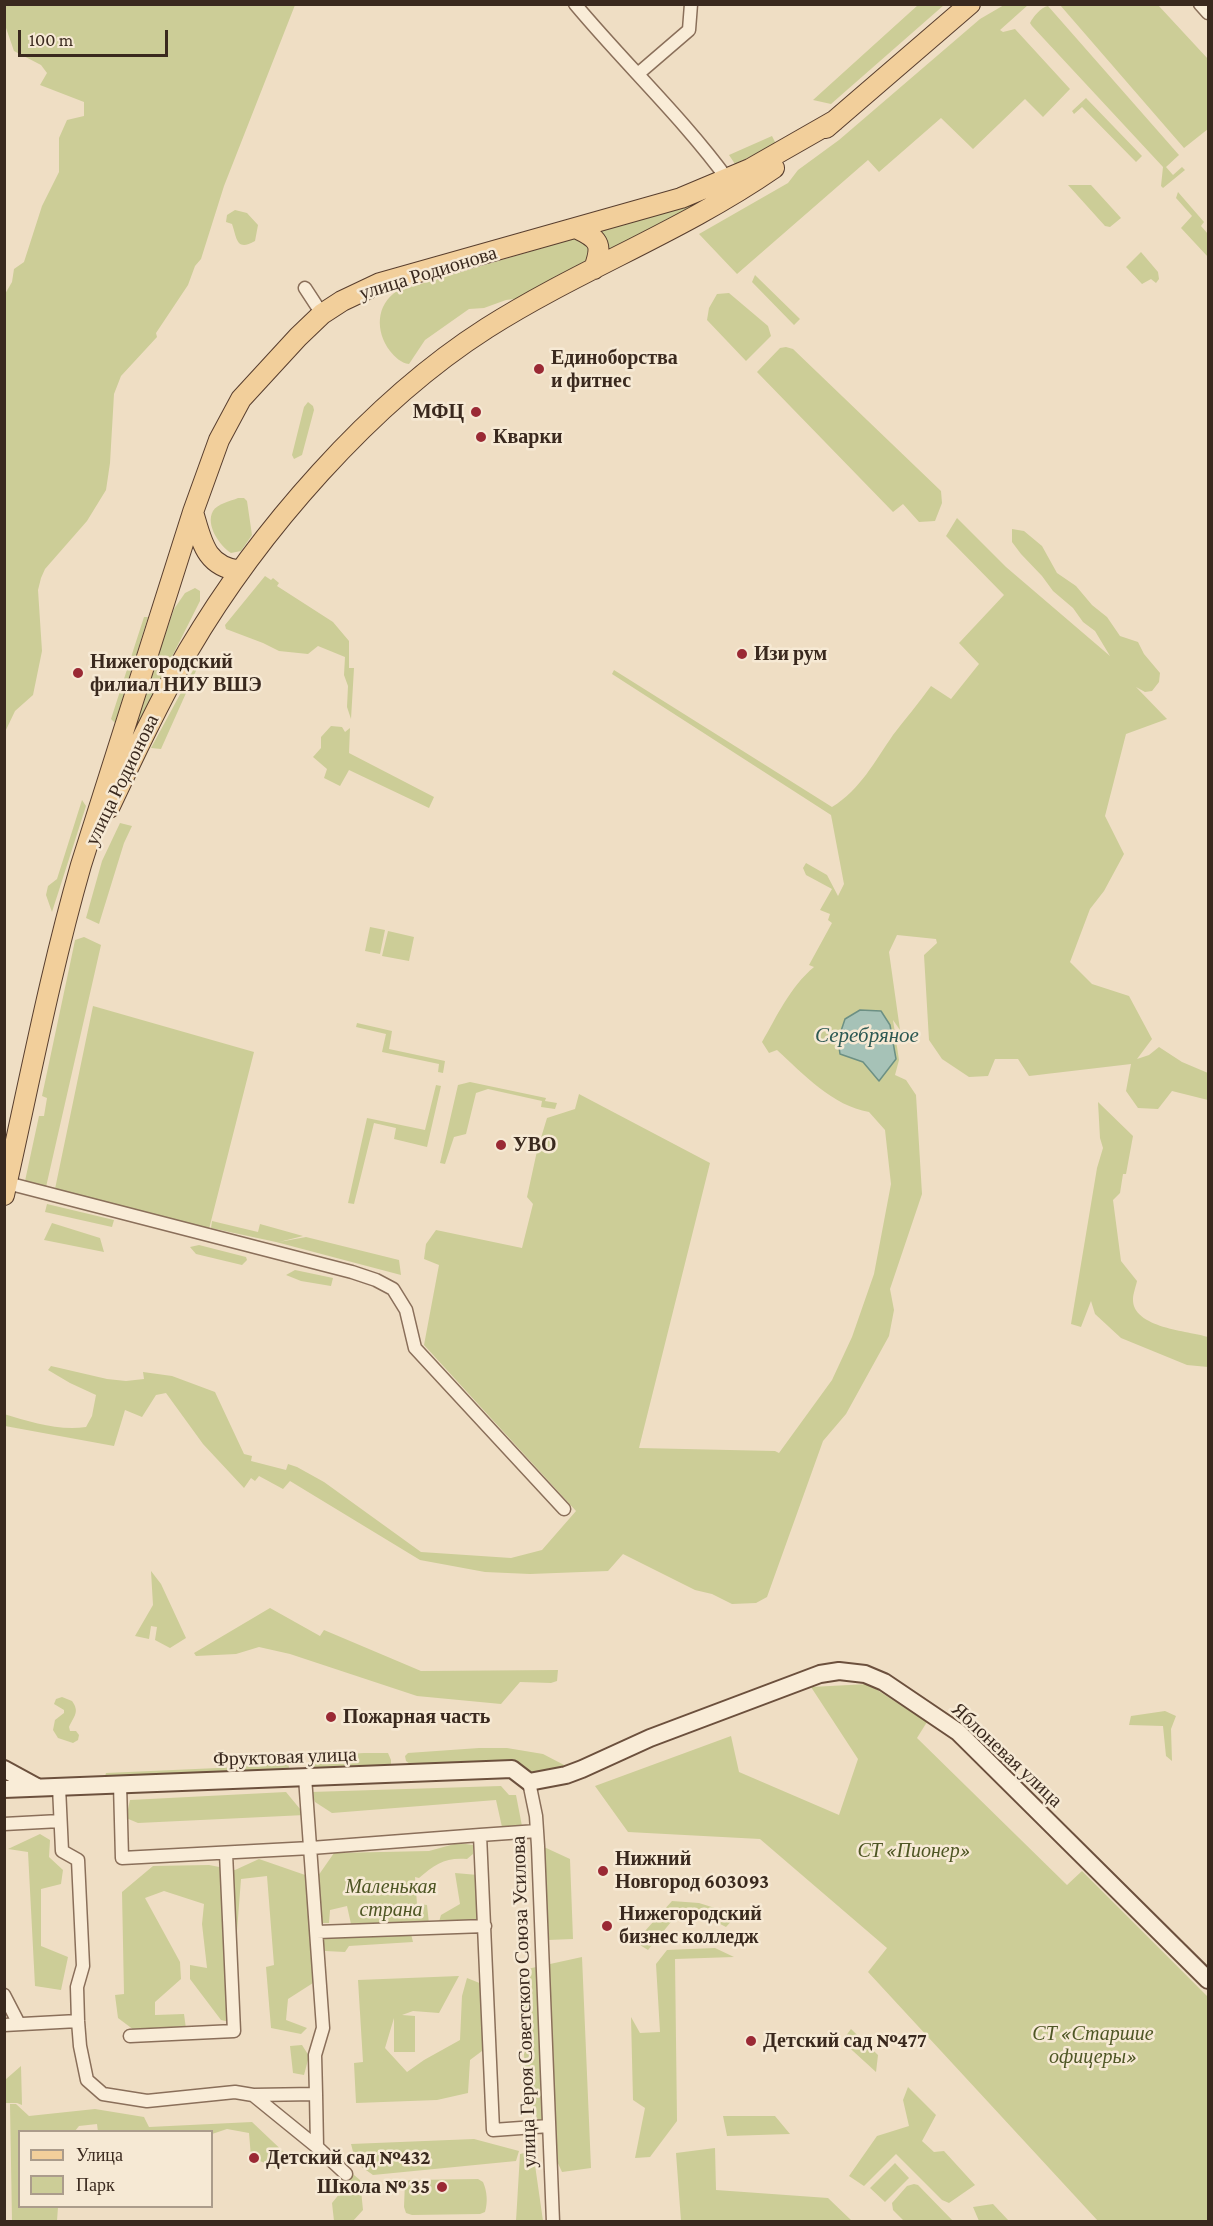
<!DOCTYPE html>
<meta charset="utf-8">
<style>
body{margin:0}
#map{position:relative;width:1213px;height:2226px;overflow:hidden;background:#efdec4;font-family:"Crimson Pro",serif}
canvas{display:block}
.frame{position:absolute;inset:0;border:6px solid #3a291e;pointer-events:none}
.legend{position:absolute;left:18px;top:2130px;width:195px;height:78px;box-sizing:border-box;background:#f6e9d4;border:2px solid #ab9c8b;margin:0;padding:8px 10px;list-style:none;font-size:18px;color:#3a291e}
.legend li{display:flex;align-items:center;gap:12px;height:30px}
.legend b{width:30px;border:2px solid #ab9c8b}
.scale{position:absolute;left:18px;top:30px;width:150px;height:27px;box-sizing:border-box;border:3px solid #3a291e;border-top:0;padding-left:8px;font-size:18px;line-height:21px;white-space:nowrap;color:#3a291e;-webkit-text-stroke:4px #f6e9d4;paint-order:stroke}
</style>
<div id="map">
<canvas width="1213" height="2226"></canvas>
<div class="frame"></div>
<ul class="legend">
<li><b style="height:8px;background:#f2cf9b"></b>Улица</li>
<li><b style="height:16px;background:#cccd97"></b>Парк</li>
</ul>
<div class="scale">100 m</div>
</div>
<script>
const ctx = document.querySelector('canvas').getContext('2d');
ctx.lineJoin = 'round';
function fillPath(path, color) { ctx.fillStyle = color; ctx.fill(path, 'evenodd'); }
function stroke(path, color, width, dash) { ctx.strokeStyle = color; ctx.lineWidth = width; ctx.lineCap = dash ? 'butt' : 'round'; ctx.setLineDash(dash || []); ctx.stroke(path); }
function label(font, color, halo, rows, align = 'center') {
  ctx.font = font + ' "Crimson Pro",serif'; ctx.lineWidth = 5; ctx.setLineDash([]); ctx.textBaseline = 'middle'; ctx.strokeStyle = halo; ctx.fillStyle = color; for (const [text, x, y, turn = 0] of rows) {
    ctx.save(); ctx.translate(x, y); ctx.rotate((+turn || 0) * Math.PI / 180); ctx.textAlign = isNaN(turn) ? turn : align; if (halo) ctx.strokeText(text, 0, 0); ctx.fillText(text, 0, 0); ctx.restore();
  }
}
fillPath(new Path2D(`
 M5,4L295,5L224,186L201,259L195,266L188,285L156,333L157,337L121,376L114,394L110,463L106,490L87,521L45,569L41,578L38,590L42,651L33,695L15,711L5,732V294L12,282L14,269L24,262L42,206L59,172V138L67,120L84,116V102L40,85L47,73L41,65L14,51L5,25Z
 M918,5H944L831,104L813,100Z
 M1004,5H1028L1000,30L1003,32L1015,29L1070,89L1043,117L1025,99L973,149L941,118L879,172L868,160L737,274L699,234L788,183L798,170L839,140L980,19Z
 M1060,5H1158L1208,59V129L1184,148Z
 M1048,6L1179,155L1166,167L1173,175L1182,167L1185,170L1163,188L1161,186L1163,167L1032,26L1030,23C1033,17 1041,7 1048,6Z
 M1086,98L1142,156L1136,162L1082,107L1074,114L1072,111Z
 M772,136L776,144L735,164L729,155Z
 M1068,185H1091L1121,218L1110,227L1105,226Z
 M1178,192L1204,222L1201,226L1208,234V257L1181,228L1192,216L1176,198Z
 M698,201L700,203L604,258L595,231Z
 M235,210L247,213L258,225L255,241C236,252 237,238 232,224L226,222L227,215Z
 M576,238L591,248L589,261L521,298L506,300L484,308L469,309L425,340L409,364C401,363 395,357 390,351C375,331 376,305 397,291Z
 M1141,252L1158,272L1159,279L1156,283L1151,279L1142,284L1126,267Z
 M755,275L800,319L794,325L752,282Z
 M729,293L768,326L771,336L746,361L707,320L709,308L717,294Z
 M786,347L793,349L941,491L942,503L935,521L919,522L903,504L893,512L757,372L780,348Z
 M308,402L313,406L314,410L302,455L294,459L292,455L304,407Z
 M238,498H244L247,501L252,535L241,551L231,553C220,546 205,525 213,511C217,504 231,501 238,498Z
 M957,518L1006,567L1110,656L1095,631L1083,622L1073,608L1053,591L1042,576L1021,554L1012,542V529L1024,531L1042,546L1057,573L1076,586L1092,605L1107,617L1120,636L1138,642L1144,654L1160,673L1159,682L1152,691L1145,692L1136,687L1167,719L1126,734L1105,816L1124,854L1104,891L1090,909L1070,962L1092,984L1129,996L1152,1039L1137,1059L1149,1055L1159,1047L1182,1062L1208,1073V1100L1172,1091L1158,1109L1138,1108L1126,1091L1131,1064L1029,1076L1018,1059H995L988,1076L969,1077L942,1059L929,1040L924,955L937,943L936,939L897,935L889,952L900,1030L893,1020L899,1060L895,1075L906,1080L916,1095L922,1194L890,1289L894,1310L889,1336L846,1414L823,1441L767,1597L756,1603L732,1604L712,1594L695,1590L623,1554L608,1571L530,1574L485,1572L420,1560L290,1481L283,1489L259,1476L255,1481L251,1478L244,1488L203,1444L166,1393L156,1395L142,1417L125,1410L114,1446L5,1426L4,1414C30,1422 59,1431 86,1427L92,1416L96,1395L70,1383L48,1370L51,1366L107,1379L126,1381L144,1379L143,1372L172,1376L215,1392L244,1454L252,1456L251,1461L286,1470L288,1464L297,1467L324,1482L421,1552L511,1558L542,1550L576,1511L424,1345L439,1265L424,1259L426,1244L436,1230L522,1248L533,1204L527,1197L537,1151L547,1118L575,1109L579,1094L710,1163L639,1448L775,1451L779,1453L832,1380L852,1337L874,1274L891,1184L885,1130L869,1112C833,1106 803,1074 777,1050L769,1053L762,1042C777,1016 790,987 814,967L809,965L832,923L828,920L830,914L820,910L832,889L806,875L803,868L806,863L827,875L838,896L844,884L831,815L612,674L614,670L832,807C860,790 875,761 893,735C905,719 919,703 931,686L951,699L979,664L959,643L1004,595L946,536Z
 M265,576L271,580L273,578L279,583L277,586L333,622L349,641V668H354L351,719L347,707L348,686L344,675L345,657L318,646L308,654L279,651L263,643L226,629L225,625Z
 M195,588L200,591V601L127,746L174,609L185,593Z
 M144,617H148L115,723L111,719Z
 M197,663L199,664L161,749L151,748Z
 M331,726L342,727L345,732L350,728L349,753L434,797L429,808L349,770L340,786L324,778L327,769L313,757L321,748V737Z
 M82,800L86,806L52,912L46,895L48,886L57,879Z
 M120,823L132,826L124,843L99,924L86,918L102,861Z
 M370,927L385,930L380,954L365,951Z
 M388,931L414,937L409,961L382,956Z
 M84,937L101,945L46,1187L25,1181L39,1116H44L47,1098L42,1096L73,950L75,940Z
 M93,1006L254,1052L209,1229L55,1189Z
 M357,1023L392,1031L389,1049L445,1061L443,1073L438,1072L439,1064L382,1052L386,1034L356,1027Z
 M470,1082L546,1098L545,1101L557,1103L555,1109L541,1107L542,1101L488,1089L476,1093L466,1134L454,1137L445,1164L440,1163L458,1085Z
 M436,1085L441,1086L427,1147L394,1139L396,1128L374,1123L354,1204L348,1203L367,1118L425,1130Z
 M1098,1102L1133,1136L1126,1174H1123L1120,1193L1113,1200L1121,1261L1137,1281C1136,1286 1133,1294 1133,1299C1132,1328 1189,1331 1208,1337V1367L1187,1365L1121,1338L1095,1314L1091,1301L1081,1327L1071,1324L1097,1168L1103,1148L1100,1138Z
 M47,1204L114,1220L112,1227L45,1212Z
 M212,1221L258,1232L260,1224L303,1236L279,1242L306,1237L399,1260L401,1275L276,1242L211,1228Z
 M52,1223L100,1238L104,1252L44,1240Z
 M199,1245L246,1257L247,1260L242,1265L196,1254L190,1247Z
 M295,1270L333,1278L331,1286L301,1281L286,1275Z
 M151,1571L161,1584L186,1638L170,1648L155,1640L157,1627L151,1626L149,1639L135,1636L153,1605Z
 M270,1608L320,1636L324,1630L421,1671L558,1670L557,1681L551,1683L520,1682L501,1704L417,1696L290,1654L259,1647L236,1654L196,1656L194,1653Z
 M868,1684L927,1722L917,1738L1067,1885L1082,1871L1208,1997V2221H1098L868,1972L887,1948L760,1839L628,1832L595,1786L731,1736L739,1772L839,1815L858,1759L811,1687Z
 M62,1697L72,1701C80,1712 74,1716 69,1727L70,1731H76L79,1735L78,1740L73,1743L58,1738L53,1730L55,1720L64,1713V1710L54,1704L56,1699Z
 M1165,1711L1176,1716L1171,1729L1172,1761L1166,1756L1163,1726L1129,1725L1131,1716Z
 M479,1748H507L543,1754L566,1766L537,1775L520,1765H411L406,1761L405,1756L408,1753Z
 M364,1753H388L391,1760V1765L386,1768L312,1770L309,1762L314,1756Z
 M281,1757L288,1760L289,1768L285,1773L103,1782L106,1773L240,1767Z
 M501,1786L509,1795H516L522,1826L502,1827L496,1800L332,1813L315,1802L311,1792Z
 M286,1792L305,1815L138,1823L126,1818L130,1800Z
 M40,1834L50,1840L49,1857L63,1870L61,1884L41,1889V1946L68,1957L61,1990L35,1986L28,1852L8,1849Z
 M458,1843L473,1845V1854L467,1859C446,1857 435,1864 419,1878L415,1877L417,1904L427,1905L429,1924L367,1927V1923L351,1924L347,1906L330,1910L329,1923H321L318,1876L334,1853L429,1851Z
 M544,1847L570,1859L573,1939L548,1940Z
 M259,1859L308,1876L313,1983L288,1999L286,2020L307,2028L301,2034L271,2028L266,1967L274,1965L267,1876L241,1879L230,2022L221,2020L190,1979V1965L207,1968L202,1924L204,1904L164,1891L145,1898L180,1962L181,1979L155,2002V2015L184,2014L187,2036H142L118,2018L115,1995L124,1994L122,1892L153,1866L209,1865L235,1870Z
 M455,1873L478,1875L481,1923L438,1925L441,1915L460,1904Z
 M672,1901L699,1903L737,1915L726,1927L699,1913L671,1922L648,1950L635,1942Z
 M411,1934L413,1942L349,1946L345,1952L325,1951L322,1937Z
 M715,1948L734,1957L675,1959L677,2121L650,2157L635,2158L645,2108L633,2100L631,2017L640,2033L660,2032L656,1964L667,1950Z
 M582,1957L591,2168L562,2172L527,2096L518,1971Z
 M459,1976L439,2013L413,2011L402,2015L415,2016V2052H394V2018L385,2048L407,2072L424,2060L460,2040L462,1996L467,1978L482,1984L486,2048L470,2060L468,2093L437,2100L356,2103L354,2063L363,2062L358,1980Z
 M851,2029L878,2055L876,2072L842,2041Z
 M302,2045L309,2056L304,2075L293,2073L290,2046Z
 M21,2066L22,2105L17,2103H5V2080Z
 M908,2087L936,2115L922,2141L934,2152L944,2151L975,2185L949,2203L942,2200L896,2154L864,2186L849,2176L877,2136L909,2126L903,2100Z
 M10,2104H16L29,2116L95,2109L144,2117L149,2127L252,2122L290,2158L278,2169L251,2157L249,2133L227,2129L212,2134V2132H98L97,2124L79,2126L75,2131L20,2132V2206L58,2207L57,2221H12Z
 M723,2116H775L790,2134L727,2136Z
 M474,2139L519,2151L516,2161L373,2175L356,2163L351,2144Z
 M715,2148L716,2190L828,2198L852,2221H681L676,2153Z
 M533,2151L543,2221H516L520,2154Z
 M895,2163L909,2178L885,2202L870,2188Z
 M348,2170L360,2180L363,2210L353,2221H334L332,2203L349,2182Z
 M478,2179L483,2182C487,2191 488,2202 485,2212L480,2214L412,2215L406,2213L404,2207L405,2182L410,2180Z
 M914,2184L918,2185L953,2221H904L893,2210L892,2203L907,2186Z
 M993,2204L1009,2221H979L973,2207Z`), '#cccd97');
const water = new Path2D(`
 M860,1010L881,1011L890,1025L896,1059L879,1081L863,1062L840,1054L838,1040L845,1019Z`);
fillPath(water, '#a6c2b7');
stroke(water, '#6c9084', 1.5);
const street = new Path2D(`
 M575,4C625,64 682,117 728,180
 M1200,4L1208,13
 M639,73L689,30L691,4
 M305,288L322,314
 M7,1183L352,1272L376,1280L393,1289L406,1310L415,1348L564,1509
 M529,1782L536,1816L538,1846L553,2222
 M120,1784L122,1858L311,1848L480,1835
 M59,1787L62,1851L78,1860L83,1966L77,1987L78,2021L80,2046L87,2080L103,2094L147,2101L235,2092L253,2095L316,2094L315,2055L323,2028L305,1777
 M4,1824L60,1821
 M537,1831L480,1835L493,2130L549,2126
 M317,1932L485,1926
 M4,1995L19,2024
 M4,2025L78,2021
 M130,2036L234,2031L226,1853
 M316,2094L317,2147L346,2174
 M253,2095L317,2147`);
const secondary = new Path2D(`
 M4,1769L37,1787
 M4,1789L512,1769L529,1782L566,1775L582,1769L650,1738L820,1674L839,1671L865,1674L884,1682L958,1732L1208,1980`);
const primary = new Path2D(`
 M826,128L970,4
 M578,229C601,240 602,246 594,269
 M193,512C202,542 205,566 240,571
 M109,808C134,755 159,702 188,651C258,532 371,402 487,328C580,269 683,231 774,168
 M4,1195C29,1084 50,973 81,865L193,512L219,440L241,399L298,337L322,314L342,301L380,283L681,198L750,169L834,121`);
stroke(street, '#8a6f5a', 15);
stroke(secondary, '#6c503d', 20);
stroke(primary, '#583e2e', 22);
stroke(street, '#f9ecd7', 12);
stroke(secondary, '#f9ecd7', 16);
stroke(primary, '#f2cf9b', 20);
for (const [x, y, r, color] of [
 [539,369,6,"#9a2934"],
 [476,412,6,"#9a2934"],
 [481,437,6,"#9a2934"],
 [742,654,6,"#9a2934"],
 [78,673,6,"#9a2934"],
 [501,1145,6,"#9a2934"],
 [331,1717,6,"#9a2934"],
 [603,1871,6,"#9a2934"],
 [607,1926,6,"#9a2934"],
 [751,2041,6,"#9a2934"],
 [254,2158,6,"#9a2934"],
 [442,2187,6,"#9a2934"]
]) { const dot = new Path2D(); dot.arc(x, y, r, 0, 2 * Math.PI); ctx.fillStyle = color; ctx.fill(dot); stroke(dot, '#f6e9d4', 2); }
label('20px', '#3a291e', '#f6e9d4', [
 ["улица Родионова",428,273,-17],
 ["улица Родионова",122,780,-64],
 ["Яблоневая улица",1007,1755,43],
 ["Фруктовая улица",285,1757,-2],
 ["улица Героя Советского Союза Усилова",524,2002,-92]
]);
label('bold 20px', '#3a291e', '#f6e9d4', [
 ["Единоборства",551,358],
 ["и фитнес",551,381],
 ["МФЦ",464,412,"right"],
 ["Кварки",493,437],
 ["Изи рум",754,654],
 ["Нижегородский",90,662],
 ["филиал НИУ ВШЭ",90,685],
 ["УВО",513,1145],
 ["Пожарная часть",343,1717],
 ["Нижний",615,1859],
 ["Новгород 603093",615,1882],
 ["Нижегородский",619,1914],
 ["бизнес колледж",619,1937],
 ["Детский сад №477",763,2041],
 ["Детский сад №432",266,2158],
 ["Школа № 35",430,2187,"right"]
], 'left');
label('italic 20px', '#4e5624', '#f6e9d4', [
 ["СТ «Пионер»",914,1851],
 ["Маленькая",391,1887],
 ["страна",391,1910],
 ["СТ «Старшие",1093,2034],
 ["офицеры»",1093,2057]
]);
label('italic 21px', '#2d5953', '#f6e9d4', [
 ["Серебряное",867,1036]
]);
</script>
